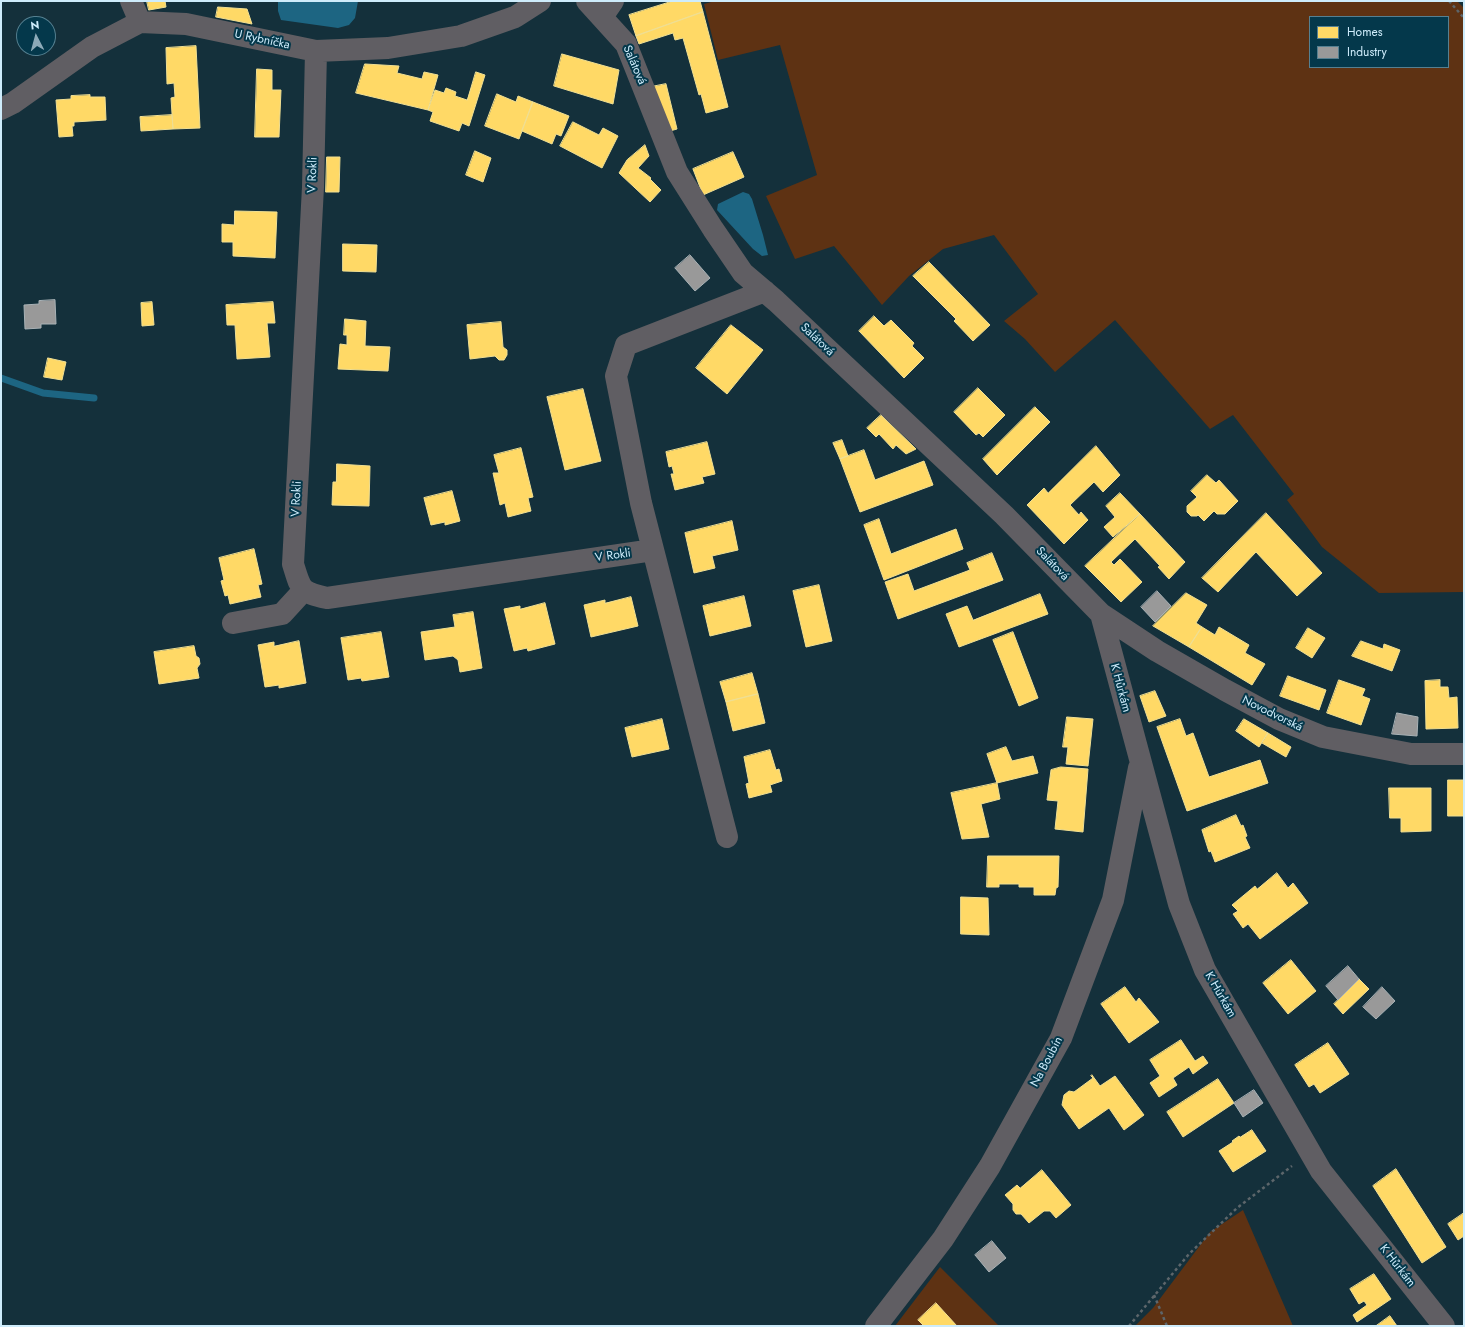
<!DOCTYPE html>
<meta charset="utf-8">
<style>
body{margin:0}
#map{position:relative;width:1465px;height:1327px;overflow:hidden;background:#14303b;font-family:Jost,sans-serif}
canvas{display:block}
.frame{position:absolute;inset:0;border:2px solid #ceecfb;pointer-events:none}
.legend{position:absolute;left:1309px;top:16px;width:140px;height:52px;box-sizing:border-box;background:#04384b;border:1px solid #558091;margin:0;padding:5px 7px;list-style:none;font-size:12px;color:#ceecfb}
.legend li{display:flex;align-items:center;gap:8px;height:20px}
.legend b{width:20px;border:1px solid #558091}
.north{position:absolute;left:16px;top:16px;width:40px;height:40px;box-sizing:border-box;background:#04384b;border:1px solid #558091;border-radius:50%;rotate:354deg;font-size:11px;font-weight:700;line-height:16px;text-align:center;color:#ceecfb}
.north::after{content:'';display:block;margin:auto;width:14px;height:18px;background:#8daab8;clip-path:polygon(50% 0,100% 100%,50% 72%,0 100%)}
</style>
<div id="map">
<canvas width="1465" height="1327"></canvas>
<div class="frame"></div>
<ul class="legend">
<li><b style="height:11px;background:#ffd966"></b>Homes</li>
<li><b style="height:11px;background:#999"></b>Industry</li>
</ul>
<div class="north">N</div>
</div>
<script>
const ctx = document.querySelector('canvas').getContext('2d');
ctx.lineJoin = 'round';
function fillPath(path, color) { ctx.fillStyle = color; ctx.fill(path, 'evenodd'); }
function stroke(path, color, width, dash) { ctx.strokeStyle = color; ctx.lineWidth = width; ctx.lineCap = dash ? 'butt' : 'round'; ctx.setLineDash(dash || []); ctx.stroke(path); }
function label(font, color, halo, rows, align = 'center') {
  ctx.font = font + ' Jost,sans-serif'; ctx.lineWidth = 4; ctx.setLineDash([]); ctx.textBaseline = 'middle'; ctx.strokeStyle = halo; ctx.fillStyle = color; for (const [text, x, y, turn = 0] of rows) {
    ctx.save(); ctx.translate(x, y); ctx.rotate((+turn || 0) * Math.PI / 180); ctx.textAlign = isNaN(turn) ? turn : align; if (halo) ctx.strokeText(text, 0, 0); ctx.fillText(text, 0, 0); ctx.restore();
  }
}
fillPath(new Path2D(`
 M715,1H1457L1464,8V592L1379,593L1322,547L1287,500L1294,494L1233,415L1210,429L1115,320L1055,372L1025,339L1004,321L1038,294L994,235L943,249L909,276L882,305L834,246L795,259L766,196L817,175L780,45L718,60L704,4ZM1310,17H1448V67H1310Z
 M1243,1210L1293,1326H1135L1153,1308L1210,1232Z
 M940,1267L999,1326H895Z`), '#5e3213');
fillPath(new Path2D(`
 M278,1H358L355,18L349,25L338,28L281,20L278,11Z
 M743,192L749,194L752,199L763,235L768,255L762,256L753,249L717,210L718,204Z`), '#1d6582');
const homes = new Path2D(`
 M147,1H165L166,7L149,10Z
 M673,1H700L703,12L636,36L629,15Z
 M218,7L247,9L252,24L216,17Z
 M703,12L728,107L706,113L701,94L699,95L683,38L675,40L673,33L639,44L636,36Z
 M196,46L200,128L173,129L171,98L175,97L174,83L167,84L166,48Z
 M562,54L619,70L613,104L554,86Z
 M365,64L399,66L397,73L422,79L424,72L438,75L428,110L356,93Z
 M257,69L272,70V90H281L279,137H255Z
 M476,72L485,75L469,126L462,123L459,131L430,121L433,112L428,110L435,90L444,93L446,88L456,92L455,96L467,100Z
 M666,84L677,129L663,133L651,87Z
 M497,94L516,102L518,96L533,102L519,139L485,126Z
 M90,95V97H105L106,120L74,122V126H72L73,136L59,137L56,100L71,99V96Z
 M533,102L569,116L561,136L556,134L552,144L522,131Z
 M172,115L173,129L141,131L140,117Z
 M573,122L599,135L603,128L618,136L602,168L560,146Z
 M645,145L649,156L638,168L651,178L650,179L661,190L650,202L619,173L627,160Z
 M475,151L491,158L483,182L466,175Z
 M733,152L744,177L703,195L693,169Z
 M327,157H340L339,192H326Z
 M235,211L277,212L275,258L233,256V242H222V224L234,225Z
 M343,244L377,245L376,272L343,271Z
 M929,262L990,325L973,341L954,321L956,319L913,276Z
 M152,302L154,325L142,326L141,303Z
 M273,302L275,323H267L270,357L237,359L235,325H227L226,305Z
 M874,316L884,326L891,320L914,343L912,346L924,358L904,378L859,331Z
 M345,319L366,321L365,346L390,347L388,371L338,369L340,344L347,345V335H344Z
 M501,322L503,347L507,350V355L504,360H499L495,356L470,359L467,325Z
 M731,325L763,350L727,394L696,368Z
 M48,358L66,362L62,380L44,377Z
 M978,388L1005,415L983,437L979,433L976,435L954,412Z
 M583,389L601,461L565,470L547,397Z
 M1035,407L1050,422L997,475L983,459Z
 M881,415L916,449L906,454L896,445L893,449L879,434L876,437L867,428Z
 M842,440L848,456L840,459L833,443Z
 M707,442L715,474L702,477L704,483L675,490L671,474H674L672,466L669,467L666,452Z
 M1096,446L1120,475L1103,492L1094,482L1070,505L1079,515L1081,512L1088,520L1064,544L1027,505L1044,488L1048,493Z
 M521,448L533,497L528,498L531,511L508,517L505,503L500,505L493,473H499L494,455Z
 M864,450L875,480L924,461L933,485L860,512L840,459Z
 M337,464L370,466L369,506L332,505L333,482H336Z
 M1207,475L1216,483L1219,480L1238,501L1225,514H1217L1214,511L1204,521L1198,515L1197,516H1191L1187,512V506L1197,497L1191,491Z
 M452,491L460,521L445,525V522L431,525L424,498Z
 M1120,493L1140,514L1113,537L1104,527L1115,517L1106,506Z
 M1266,513L1322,573L1297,596L1256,552L1218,592L1202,578Z
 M1140,514L1185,562L1169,579L1158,567L1160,566L1135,539L1111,562L1114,565L1120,559L1142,582L1121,602L1085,566Z
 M879,519L891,554L956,529L963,549L884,580L864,525Z
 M732,521L738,550L712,556L715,568L694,573L685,533Z
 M254,549L262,584L258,585L261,597L230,604L228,595L225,596L221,581L224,580L219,558Z
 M992,553L1003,580L898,619L885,582L908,574L914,591L970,570L967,563Z
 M819,585L832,641L806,647L793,591Z
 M1186,593L1207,605L1196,623L1202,627L1189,647L1153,626Z
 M1040,594L1048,614L959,647L946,614L967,606L973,620Z
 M744,596L751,626L710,636L703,606Z
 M631,597L638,626L591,637L584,605L605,600V603Z
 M545,603L555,644L528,651L527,648L514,651L504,609L520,606V609Z
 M473,612L482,668L460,672L458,660L453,656L425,660L421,632L455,627L453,615Z
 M1202,627L1215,635L1219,627L1249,645L1245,653L1265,664L1252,685L1189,647Z
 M1308,628L1325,638L1312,658L1296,648Z
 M381,632L389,677L362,681L361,678L348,680L341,638Z
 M1013,632L1038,698L1019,706L993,640Z
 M299,641L306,683L279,688V685L265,687L258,645L274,642V646Z
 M1361,641L1383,649L1384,644L1400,650L1392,671L1352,656Z
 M194,646L196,656L199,658L200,664L197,668L199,678L159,684L154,652Z
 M752,673L758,694L726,702L720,682Z
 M1288,676L1326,690L1319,710L1280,696Z
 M1339,680L1365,689L1362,696L1370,699L1361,725L1327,713Z
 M1440,680V687H1448L1449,698L1457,697L1458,728L1426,729L1425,681Z
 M1155,691L1166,716L1149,722L1140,696Z
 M758,694L765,723L733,731L726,702Z
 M1067,717L1093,719L1088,766L1066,764L1068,747H1063Z
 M662,719L669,749L632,757L625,728Z
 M1180,719L1186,736L1193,733L1209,777L1260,760L1268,783L1187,811L1157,727Z
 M1244,719L1268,733L1259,747L1236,731Z
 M1268,733L1291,747L1286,757L1262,743Z
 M1006,747L1012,761L1033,756L1038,773L997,783L987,754Z
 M770,750L776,770L779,769L782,781L770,785L772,792L749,798L746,784L749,783L744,757Z
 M1061,767L1088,769L1083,832L1055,829L1058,801L1047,800L1051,770Z
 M1448,780H1464V816H1448Z
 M997,783L1000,799L981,804L989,837L962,839L951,793Z
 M1389,788H1431V831L1401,832V818H1390Z
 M1236,815L1241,826L1243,825L1247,836L1245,837L1250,848L1215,862L1211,851L1209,852L1202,830Z
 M988,856H1059L1058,887L1056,888L1055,895H1034V887H1019V884H999V887H987Z
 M1277,873L1288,888L1293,883L1308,903L1260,939L1248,924L1243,928L1233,914L1238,911L1232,905L1255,886L1257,889Z
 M961,897L988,898L989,935L961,934Z
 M1291,960L1316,991L1288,1014L1263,983Z
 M1359,979L1369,989L1343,1014L1334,1004Z
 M1125,987L1136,1002L1139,998L1159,1022L1129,1043L1101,1004Z
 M1181,1040L1195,1061L1203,1056L1208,1063L1193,1074L1189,1067L1173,1078L1177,1085L1159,1097L1150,1083L1160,1076L1150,1060Z
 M1328,1043L1349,1074L1320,1093L1314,1084L1309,1087L1295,1065Z
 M1092,1075L1100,1086L1115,1076L1144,1115L1124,1130L1109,1108L1079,1129L1062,1105L1064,1095L1069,1091L1074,1092L1093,1078L1091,1076Z
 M1218,1079L1234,1103L1183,1137L1167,1112Z
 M1252,1130L1266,1151L1233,1172L1219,1151L1233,1142L1232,1141L1239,1136L1240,1137Z
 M1396,1169L1446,1247L1422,1263L1373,1186Z
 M1042,1170L1071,1205L1056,1218L1050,1211H1044L1029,1223L1021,1214H1016L1013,1210V1204L1005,1195L1017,1185L1020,1188Z
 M1464,1213V1236L1458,1240L1448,1224Z
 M1374,1274L1391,1299L1357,1322L1353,1315L1367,1305L1364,1301L1359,1304L1350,1289Z
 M936,1303L957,1326H924L918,1320Z
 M1390,1316L1397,1326H1376Z`);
fillPath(homes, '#ffd966');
stroke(homes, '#f0df93', 1);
const industry = new Path2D(`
 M690,255L710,278L695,291L675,268Z
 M55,300L56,324H41V328L25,329L24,305L39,304V301Z
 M1157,591L1171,606L1155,622L1141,607Z
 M1397,713L1418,717L1417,736L1392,734Z
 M1348,966L1359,979L1338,1000L1326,986Z
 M1382,987L1395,1001L1376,1019L1363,1007Z
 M1254,1090L1263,1103L1243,1117L1234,1103Z
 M992,1241L1006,1258L989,1272L975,1255Z`);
fillPath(industry, '#999');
stroke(industry, '#a9b2b6', 1);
stroke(new Path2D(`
 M1,378L43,393L94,398`), '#1d6582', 7);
stroke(new Path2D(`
 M1449,1L1464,18
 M1154,1295L1167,1326
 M1129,1326L1189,1254L1237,1208L1292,1166`), '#5d666b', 2.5, [3, 3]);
stroke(new Path2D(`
 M131,1L140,22
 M587,1L626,44L677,172L713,229L743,273L776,301L1004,515L1101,614L1157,651L1225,690L1279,719L1323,737L1411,754H1464
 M602,17L613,1
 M316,51L313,187L293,564C301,590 300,592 327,598L653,550
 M1,109L13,103L92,47L140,22L186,24L316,51L388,48L461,36L515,17L540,1
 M1101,614L1179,904L1205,970L1321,1171L1444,1326
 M233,623L282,614L304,590
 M727,837L641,503L616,376L626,345L765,291
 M876,1326L943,1239L990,1166L1061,1038L1113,900L1139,768`), '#605e63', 22);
label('12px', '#ceecfb', '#04384b', [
 ["U Rybníčka",262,40,12],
 ["Salátová",634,65,67],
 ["V Rokli",313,175,-88],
 ["Salátová",817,340,43],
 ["V Rokli",297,499,-87],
 ["V Rokli",613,556,-8],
 ["Salátová",1052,564,46],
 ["K Hůrkám",1120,688,75],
 ["Novodvorská",1272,714,26],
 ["K Hůrkám",1220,995,60],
 ["Na Boubín",1047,1062,-62],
 ["K Hůrkám",1397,1266,52]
]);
</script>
